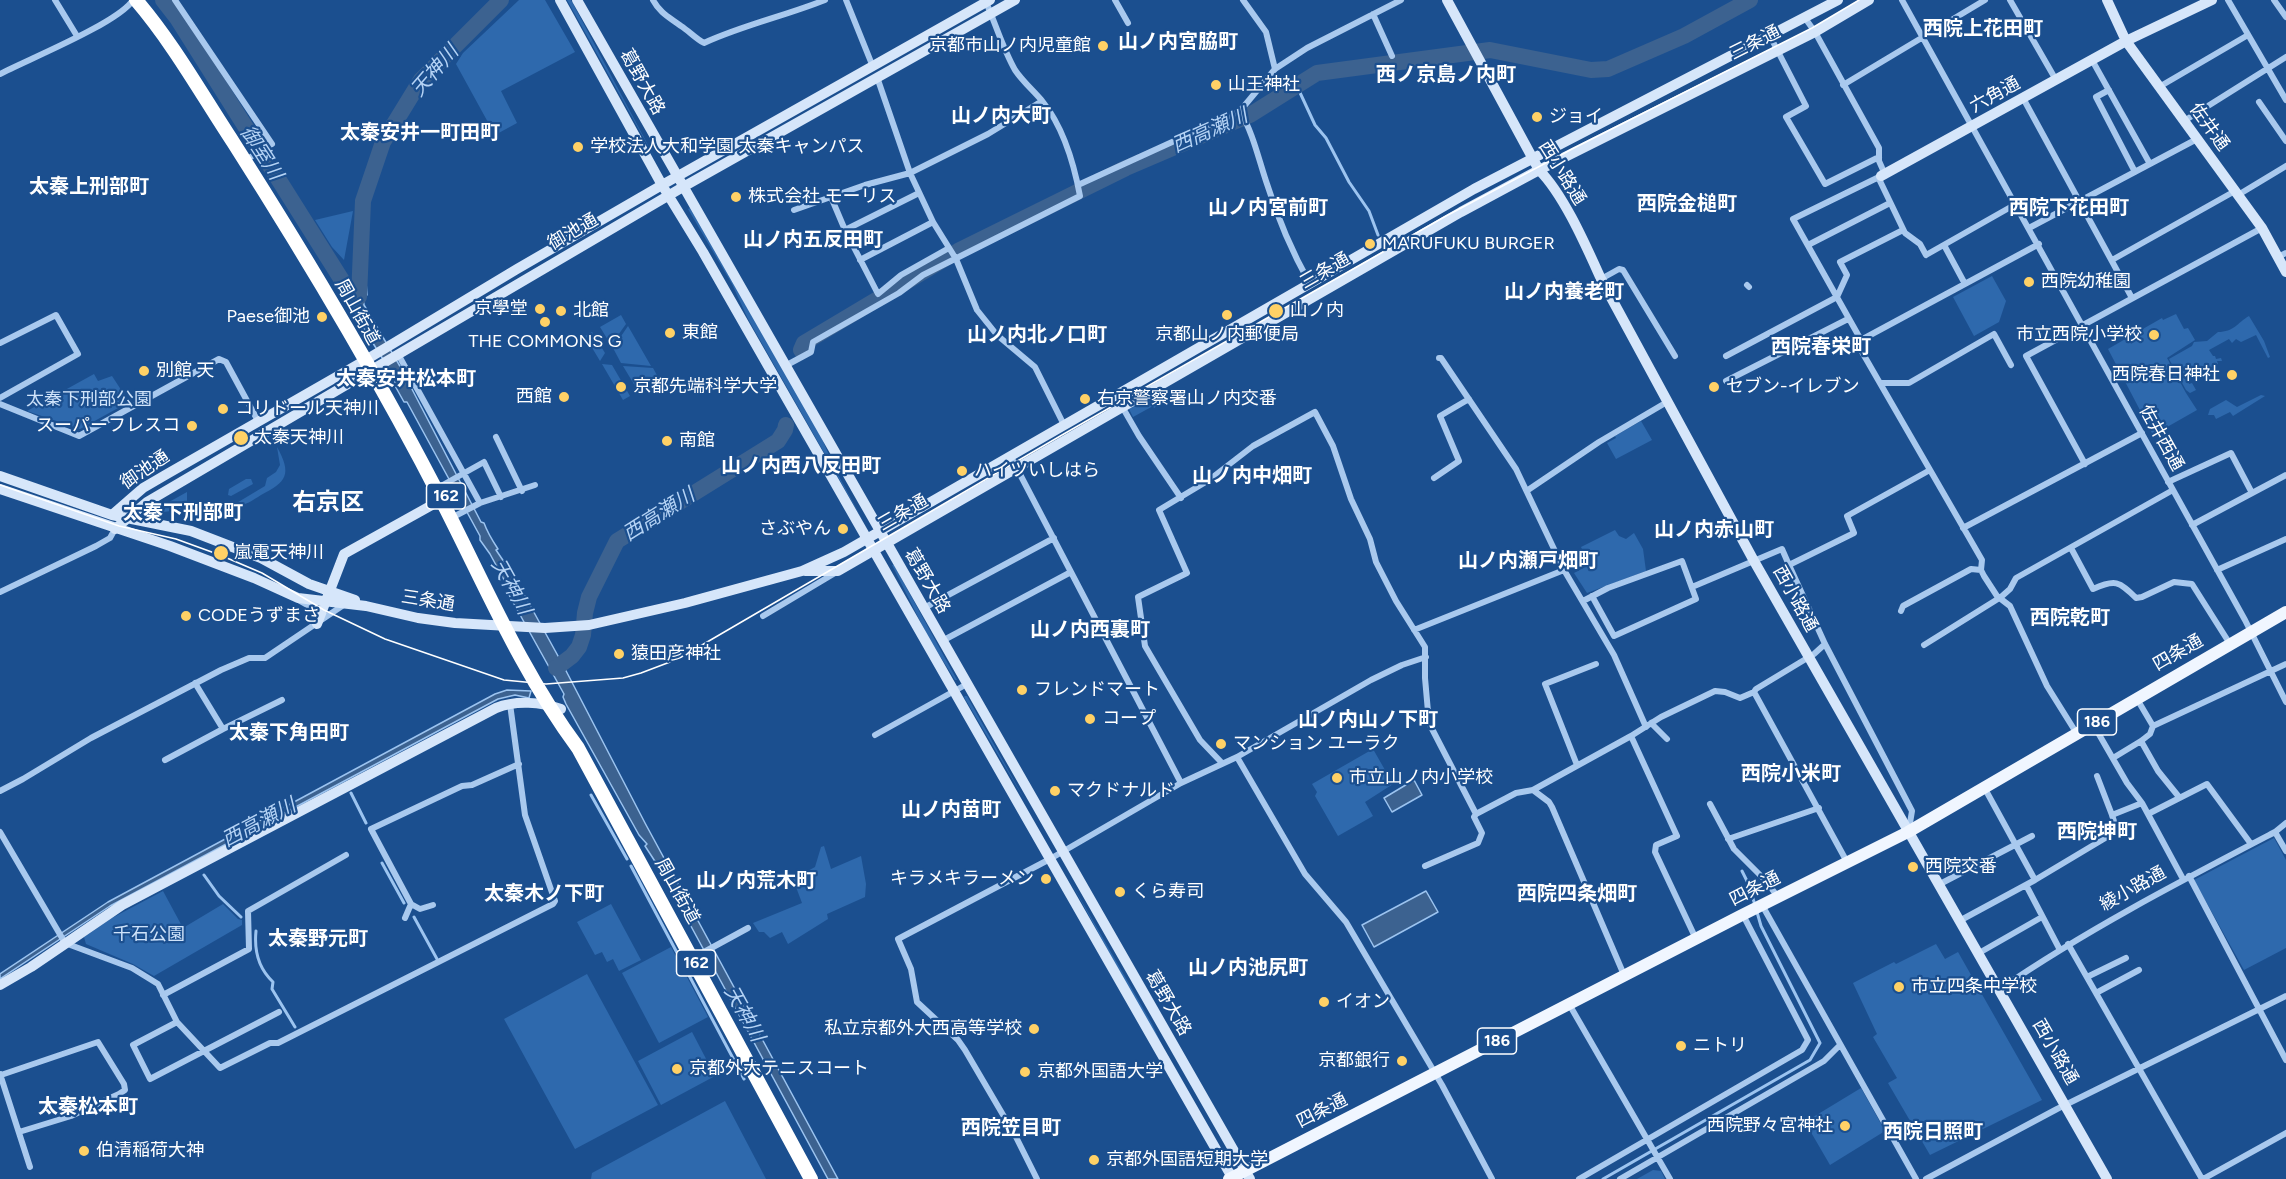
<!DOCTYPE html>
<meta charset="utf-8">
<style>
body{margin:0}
canvas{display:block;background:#1b4f8f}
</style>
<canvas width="2286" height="1179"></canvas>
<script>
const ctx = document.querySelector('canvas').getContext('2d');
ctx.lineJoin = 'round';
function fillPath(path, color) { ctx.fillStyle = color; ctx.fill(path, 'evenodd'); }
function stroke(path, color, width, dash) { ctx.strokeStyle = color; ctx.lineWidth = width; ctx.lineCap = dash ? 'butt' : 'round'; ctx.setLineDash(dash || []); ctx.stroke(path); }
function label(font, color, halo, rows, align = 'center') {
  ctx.font = font + ' Figtree,"Noto Sans JP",sans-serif'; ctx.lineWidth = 4.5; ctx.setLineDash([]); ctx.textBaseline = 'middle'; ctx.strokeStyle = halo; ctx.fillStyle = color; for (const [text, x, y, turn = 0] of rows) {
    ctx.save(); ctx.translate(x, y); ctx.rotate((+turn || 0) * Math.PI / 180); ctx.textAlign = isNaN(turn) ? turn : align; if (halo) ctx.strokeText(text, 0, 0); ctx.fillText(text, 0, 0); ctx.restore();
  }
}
fillPath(new Path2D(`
 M519,0H545L575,52L501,91L517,123L495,135L456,64L463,53Z
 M567,0H571L657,162Z
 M690,208L819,432L835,469L863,521L748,319L732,284L688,209Z
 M353,211L344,260L332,247L315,220Z
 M1992,276L2006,301L1999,322L1974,336L1953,297Z
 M2176,314L2184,329L2188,328L2195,340L2167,358L2186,393L2197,410L2153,435L2108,349L2162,318L2163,320Z
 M621,315L626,324L611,345L600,327Z
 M2249,316L2264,341L2270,357L2268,358L2256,335L2241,342L2236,339L2232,343L2229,339L2209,350L2213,356H2215L2216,359L2221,358L2222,361H2217L2218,364L2213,366V368L2210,369L2207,366H2204L2199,371L2198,378L2196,380L2192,377L2189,379V384L2192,383L2196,390L2190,393L2186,390L2169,359L2192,346L2194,342L2207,341L2218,332C2234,332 2237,323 2249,316Z
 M628,326L651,366L621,363L613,348Z
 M592,332L605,353L600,361L585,336Z
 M602,364L612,365L630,396L623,400Z
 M623,366L653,368L659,379L638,391Z
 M94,374L98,381L112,376L129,402L80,429L27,411Z
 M2261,395L2265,396L2233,416L2230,412L2216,419L2214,415H2208L2210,409L2226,400L2237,407Z
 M1150,397L1151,400L1154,399L1157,406L1154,408L1153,406L1133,417L1129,409Z
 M1641,421L1652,440L1616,459L1607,443L1616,438L1615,436Z
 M277,447C292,474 287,482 261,495C253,500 245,506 235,506V504L265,486L267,478L276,472L280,465Z
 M246,479H251L253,484L231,496L228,495L229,489Z
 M187,492V502L179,510L163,512L169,502Z
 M1615,530L1619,536L1626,539L1634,533L1643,549L1646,571L1587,593L1574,573L1589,565L1581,547Z
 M892,565H894L957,680H955L927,635Z
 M965,696H967L1027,804L964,697Z
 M1373,749L1393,784L1365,802L1373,816L1338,836L1315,796L1317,792L1312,784Z
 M2274,838L2286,860V948L2244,970L2194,880Z
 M824,846L831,869L861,856L866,884L865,897L827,914L828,919L788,944L782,932L770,938L764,932H759L753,923L802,903L793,879L815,867L821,847Z
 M1068,877L1152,1024L1178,1079Z
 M163,891L183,928L223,904L238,919L242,920V925L154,976L133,964L86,944L84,937L112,918Z
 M611,904L641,960L619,971L613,959L607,962L602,952L595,955L577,922Z
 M1936,944L1945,959L1958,952L2042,1100L1930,1155L1888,1083L1897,1078L1873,1037L1877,1034L1853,983L1894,962L1896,964Z
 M671,947L708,1017L659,1043L622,973Z
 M587,974L658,1105L575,1149L504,1019Z
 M692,1032L715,1076L661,1105L638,1061Z
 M1861,1088L1885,1131L1830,1165L1805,1122Z
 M725,1101L766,1179H591L592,1173Z
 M1653,1170L1661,1171L1665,1179H1637Z`), '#2e69ad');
const water = new Path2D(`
 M363,276L364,281L366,282L367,295H363L364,305L401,368L481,522L484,523C488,534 492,540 498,549L496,550L515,578L563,665L645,823L838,1179H828L660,869L645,846L647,844L639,835L566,704L563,697L564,694L509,595V589L490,554L480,540V536L407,402H404L394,384L396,380L356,316L353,305H350L340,288L341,285L353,280L354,277Z
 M507,690L531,691L529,698L515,695L498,699L110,906L0,979V974L108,902L495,694Z
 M1414,780L1422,795L1392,812L1384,798Z
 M1426,891L1438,912L1374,947L1362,925Z`);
fillPath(water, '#3c6290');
stroke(water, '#9cc4f0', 1.5);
stroke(new Path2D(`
 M1296,84L1315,125L1326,138L1349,182L1369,211L1378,235
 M351,793L366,823
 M591,795L627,859
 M382,863L404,903
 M631,866L744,1079
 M1742,871L1748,883L1755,905
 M204,875L219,896L241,917
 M414,917L437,959
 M256,931C254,951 259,969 273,982L272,989L295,1027
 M1603,1179L1810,1060L1820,1043L1761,926L1757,912`), '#9cc4f0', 3);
stroke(new Path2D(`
 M163,0L177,18L355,301
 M359,297L363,201L383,142L421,80L501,0
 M801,350L804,343L958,251L1126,168L1250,115L1317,73L1490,50L1591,70L1608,69L1684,36L1750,0
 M556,668L572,656L579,647L583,635L585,613L589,597L617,541L778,441L785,430L786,425`), '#3c6290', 16);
stroke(new Path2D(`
 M55,0L77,36
 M175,0L272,144L249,158
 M653,0C660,13 669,17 681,26C689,31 695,38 704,43C743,25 785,16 825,0
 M846,0L873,67
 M1115,0L1128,23
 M1243,0L1266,32L1275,69
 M1902,0L2245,620L2286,702
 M2010,0L2056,80
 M2228,0L2286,100
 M2274,0L2286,17
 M1373,14L1392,56
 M1805,18L1815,32L1879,148V161L1883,170L1880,181L1905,233L1920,244L1926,255L2016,204
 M1770,36L1806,106L1786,117L1825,184L1879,157
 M2092,60L2150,164
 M0,74C29,59 118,23 133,0
 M877,77L910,173L933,222L956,259L977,310L997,335L1035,367L1064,425
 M1843,85L1985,0
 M2159,87L2248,35
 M2109,90L2096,97L2135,172
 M2023,98L2132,298
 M2259,102L2286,141
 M1240,111C1253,133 1258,157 1266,181C1277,216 1292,252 1310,284
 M2184,121L2286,57
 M1881,176L1793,219L1861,340L1862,352L1982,560L1981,570L1984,576L1997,596L2010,606L2047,686L2077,734
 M1078,185L1240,111L1275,69L1307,48L1401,0
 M2238,195L2286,166
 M831,197L845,230L878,294L901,275L949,248
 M794,210L865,185L910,173L988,134L1042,101
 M2029,228L2197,139
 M845,230L919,193
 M1808,245L1890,203
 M1944,245L1965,284
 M2278,257L2286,253
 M860,260L933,222
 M2112,260L2235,191
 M1601,279L1619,269L1623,270L1675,356
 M1747,285L1749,287
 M1861,340L2039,244
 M0,343L56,315L78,354L0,398
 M398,354L480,503
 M1726,356L1837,297L1847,275L1840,262L1903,230
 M1439,358H1441L1516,469L1564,570L1614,655L1646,727
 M785,366L811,352L813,342L899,293L923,275L1080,196C1074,164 1063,127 1043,102C1034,91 1023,82 1015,70C1003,49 996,25 986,2
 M1726,381L1848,319
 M1880,383H1909L1994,334L2011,365
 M1116,396L1139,436L1181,498
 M0,404L79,436L219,359L226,362L258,421
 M496,437L522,491
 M1011,457L1181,783
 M2085,464L2026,356L2262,228
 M1434,478L1459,461L1440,416L1469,399
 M2168,482L2231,453L2252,493
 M441,486L484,462L501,497
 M1528,490L1599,442L1667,402
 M457,515L480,503L535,485
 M2192,525L2286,475
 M1963,528L2142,433
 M2071,548L2093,589C2115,579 2119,581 2136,598L2142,597L2174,582L2192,584L2230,644
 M2217,570L2286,539
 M1692,587L1782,549L1789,565
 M0,592L96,546L110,538L115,529
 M300,601L316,610L318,617
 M1583,601L1608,588L1682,561L1696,599L1614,636L1592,596
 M924,608L1054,538
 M1901,611L1903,606L1971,569L1981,570
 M763,616L835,573
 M1414,630L1564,570
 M942,641L1071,572
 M1924,645L2001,597L2010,589L2016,578L2173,490
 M195,683L223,729
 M1754,692L1847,862
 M1651,723L1667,739
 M2093,724L2127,783L2142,803L2183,879
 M2153,726L2286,664
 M875,735L967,684
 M1631,736L1677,836L1656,845L1655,852L1696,939
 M2141,741L2158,771L2179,797
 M1237,757L1305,874L1346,922L1442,1085L1492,1179
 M2113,758L2141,741L2150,734L2153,726L2137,699
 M165,760L223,729L282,700
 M1222,763L1200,740L1145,646L1138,597L1187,573L1159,510L1209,480L1253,446L1315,412L1333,446L1351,499L1370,539L1376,562L1396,601L1425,647V678L1429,723L1476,814L1516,793L1533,790L1631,736L1661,717L1715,691L1725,692L1740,698L1754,692L1756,689L1814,654L1825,644
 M1577,765L1545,684L1596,664
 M2097,776L2112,815
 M1984,787L2035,880
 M1533,790L1549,802L1552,807L1624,975
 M0,791L23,779L91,738L221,670L249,658H265L345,604
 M1710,804L1734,849L1765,880L1778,897
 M2148,814L2207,784L2251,844
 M1909,829L1912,811L1825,644L1789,565L1854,533L1847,516L1930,470
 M0,832L65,943L132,968L158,984L177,1022L220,1068L270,1043H278L553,904L555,901L525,815L510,704
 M2275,832L2286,851
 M1728,839L1819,808
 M1425,866L1478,843L1482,833L1474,817L1476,814
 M2189,876L2286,1060
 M1940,884L2032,836
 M2026,885L2060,950
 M433,905L420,909L411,904L371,829L462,786L472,785L519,764
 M1762,905L1916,1179
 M405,918L411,904
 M1961,920L2035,880L2117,831L2112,815L2142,803
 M2068,944L2202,1179
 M1979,953L2042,917
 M693,958L748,928
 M2087,977L2126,958
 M2000,989C2088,929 2181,881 2275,832L2286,823
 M2096,993L2139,970
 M163,995L249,949L248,911L346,855
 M1569,1004L1670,1179
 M177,1022L133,1045L150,1079L279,1012
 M0,1074L30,1167
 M1,1075L98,1042L124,1084L125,1090L119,1094L71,1116L19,1132
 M1037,1179L1016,1137L965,1050L958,1040L917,1002L911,969L898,939L1050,859L1181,783L1237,757L1371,680L1402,665L1426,657
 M1579,1179L1802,1050L1808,1040L1743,915
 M1620,1179L1824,1061L1840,1045
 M1926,1179L2057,1109L2286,996
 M2203,1179L2286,1133`), '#a9c9ee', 6);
stroke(new Path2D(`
 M560,0L662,185L703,252L1233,1179
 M577,0L1250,1179
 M1447,0L1539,170C1564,195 1586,246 1601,279L1754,561L2107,1179
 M2107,0L2126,41L2262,228L2286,272
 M1881,176L2126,41L2212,0
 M0,476L112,515L191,531L261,558L309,584L355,600
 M0,489L170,546L254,578L298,598L366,606L418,618L455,623L545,628L589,625L685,603L802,571L844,552L1474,189L1838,0
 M112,515L143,488L167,474L364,361L517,269L662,185L990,0
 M115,529L147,502L683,187L1015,0
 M805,571H838L1461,212L1539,170L1815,32L1869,0
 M317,624L344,554L441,500
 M0,985L31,967L122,905L496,708C516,700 541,702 561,709`), '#d6e6fa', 10);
stroke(new Path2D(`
 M1229,1179L1742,915L1908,832L2286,612`), '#f0f6ff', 12);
stroke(new Path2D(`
 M136,0C173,43 202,95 233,142C307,258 380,380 443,503C485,585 522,673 578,748L811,1179`), '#fff', 14);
stroke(new Path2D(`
 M0,485L119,526L176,539L220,555L262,573L324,610L385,639L504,680L546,684L623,678L641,673L670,662L702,645L1062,435L1446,216L1574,148L1812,28L1859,0`), '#fff', 1.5);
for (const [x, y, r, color] of [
 [1103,46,6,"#ffd166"],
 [1216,85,6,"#ffd166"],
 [1537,117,6,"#ffd166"],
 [578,147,6,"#ffd166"],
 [736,197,6,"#ffd166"],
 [1370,244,6,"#ffd166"],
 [2029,282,6,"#ffd166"],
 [540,309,6,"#ffd166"],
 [561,311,6,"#ffd166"],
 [1276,311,8,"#ffd166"],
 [1227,315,6,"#ffd166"],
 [322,317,6,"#ffd166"],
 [545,322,6,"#ffd166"],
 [670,333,6,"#ffd166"],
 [2154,335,6,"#ffd166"],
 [144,371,6,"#ffd166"],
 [2232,375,6,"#ffd166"],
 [621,387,6,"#ffd166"],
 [1714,387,6,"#ffd166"],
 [564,397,6,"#ffd166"],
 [1085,399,6,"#ffd166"],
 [223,409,6,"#ffd166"],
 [192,426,6,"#ffd166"],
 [241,438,8,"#ffd166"],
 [667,441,6,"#ffd166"],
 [962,471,6,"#ffd166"],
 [843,529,6,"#ffd166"],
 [221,553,8,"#ffd166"],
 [186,616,6,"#ffd166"],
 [619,654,6,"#ffd166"],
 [1022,690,6,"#ffd166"],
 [1090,719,6,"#ffd166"],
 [1221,744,6,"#ffd166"],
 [1337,778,6,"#ffd166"],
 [1055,791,6,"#ffd166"],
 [1913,867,6,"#ffd166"],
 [1046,879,6,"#ffd166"],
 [1120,892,6,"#ffd166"],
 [1899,987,6,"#ffd166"],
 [1324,1002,6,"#ffd166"],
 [1034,1029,6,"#ffd166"],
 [1681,1046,6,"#ffd166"],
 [1402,1061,6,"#ffd166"],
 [677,1069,6,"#ffd166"],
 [1025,1072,6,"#ffd166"],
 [1845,1126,6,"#ffd166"],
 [84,1151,6,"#ffd166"],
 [1094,1160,6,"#ffd166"]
]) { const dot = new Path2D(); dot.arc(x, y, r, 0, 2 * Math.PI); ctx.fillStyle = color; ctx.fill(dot); stroke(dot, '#1b4f8f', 2); }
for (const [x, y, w] of [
 [446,496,39],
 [2097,722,39],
 [696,963,39],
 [1497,1041,39]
]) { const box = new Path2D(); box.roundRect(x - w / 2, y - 13, w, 26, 4.5); ctx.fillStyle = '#1b4f8f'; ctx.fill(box); stroke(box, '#fff', 1.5); }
label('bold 16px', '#fff', null, [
 ["162",446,496],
 ["186",2097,722],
 ["162",696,963],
 ["186",1497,1041]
]);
label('18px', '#fff', '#1b4f8f', [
 ["三条通",1755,43,-27],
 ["葛野大路",642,82,61],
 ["六角通",1995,95,-29],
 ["佐井通",2209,127,54],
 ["西小路通",1562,173,58],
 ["御池通",573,232,-30],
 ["三条通",1325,271,-30],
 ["周山街道",357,312,61],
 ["佐井西通",2161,438,61],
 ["御池通",145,470,-34],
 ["三条通",903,513,-30],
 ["葛野大路",927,581,60],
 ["西小路通",1795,599,61],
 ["三条通",428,601,9],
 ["四条通",2178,653,-30],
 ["四条通",1755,889,-27],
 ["綾小路通",2133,889,-29],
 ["周山街道",677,891,61],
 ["葛野大路",1168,1003,60],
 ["西小路通",2055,1052,60],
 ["四条通",1322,1111,-27]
]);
label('18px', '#fff', '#1b4f8f', [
 ["京都市山ノ内児童館",1091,46,"right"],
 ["山王神社",1228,85],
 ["ジョイ",1549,117],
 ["学校法人大和学園 太秦キャンパス",590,147],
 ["株式会社 モーリス",748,197],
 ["MARUFUKU BURGER",1382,244],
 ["西院幼稚園",2041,282],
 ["京學堂",528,309,"right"],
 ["北館",573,311],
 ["山ノ内",1290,311],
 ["Paese御池",310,317,"right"],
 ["東館",682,333],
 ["京都山ノ内郵便局",1227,335,"center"],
 ["市立西院小学校",2142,335,"right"],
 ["THE COMMONS G",545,342,"center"],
 ["別館 天",156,371],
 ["西院春日神社",2220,375,"right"],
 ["京都先端科学大学",633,387],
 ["セブン-イレブン",1726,387],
 ["西館",552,397,"right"],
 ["右京警察署山ノ内交番",1097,399],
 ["コリドール天神川",235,409],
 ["スーパーフレスコ",180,426,"right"],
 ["太秦天神川",254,438],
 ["南館",679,441],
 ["ハイツいしはら",974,471],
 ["さぶやん",831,529,"right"],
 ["嵐電天神川",234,553],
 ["CODEうずまさ",198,616],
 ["猿田彦神社",631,654],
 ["フレンドマート",1034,690],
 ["コープ",1102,719],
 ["マンション ユーラク",1233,744],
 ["市立山ノ内小学校",1349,778],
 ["マクドナルド",1067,791],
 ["西院交番",1925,867],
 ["キラメキラーメン",1034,879,"right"],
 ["くら寿司",1132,892],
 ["市立四条中学校",1911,987],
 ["イオン",1336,1002],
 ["私立京都外大西高等学校",1022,1029,"right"],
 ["ニトリ",1693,1046],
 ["京都銀行",1390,1061,"right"],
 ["京都外大テニスコート",689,1069],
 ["京都外国語大学",1037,1072],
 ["西院野々宮神社",1833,1126,"right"],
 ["伯清稲荷大神",96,1151],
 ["京都外国語短期大学",1106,1160]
], 'left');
label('18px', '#cfe3fa', '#1b4f8f', [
 ["太秦下刑部公園",89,400],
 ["千石公園",149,935]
]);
label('bold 20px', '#fff', '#1b4f8f', [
 ["西院上花田町",1983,29],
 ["山ノ内宮脇町",1178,42],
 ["西ノ京島ノ内町",1446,75],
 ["山ノ内大町",1001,116],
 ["太秦安井一町田町",420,133],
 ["太秦上刑部町",89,187],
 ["西院金槌町",1687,204],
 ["山ノ内宮前町",1268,208],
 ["西院下花田町",2069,208],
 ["山ノ内五反田町",813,240],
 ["山ノ内養老町",1564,292],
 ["山ノ内北ノ口町",1037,335],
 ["西院春栄町",1821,347],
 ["太秦安井松本町",406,379],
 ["山ノ内西八反田町",801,466],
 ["山ノ内中畑町",1252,476],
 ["太秦下刑部町",183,513],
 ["山ノ内赤山町",1714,530],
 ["山ノ内瀬戸畑町",1528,561],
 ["西院乾町",2070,618],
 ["山ノ内西裏町",1090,630],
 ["山ノ内山ノ下町",1368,720],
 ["太秦下角田町",289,733],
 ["西院小米町",1791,774],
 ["山ノ内苗町",951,810],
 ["西院坤町",2097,832],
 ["山ノ内荒木町",756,881],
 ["太秦木ノ下町",544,894],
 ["西院四条畑町",1577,894],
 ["太秦野元町",318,939],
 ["山ノ内池尻町",1248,968],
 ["太秦松本町",88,1107],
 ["西院笠目町",1011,1128],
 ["西院日照町",1933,1132]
]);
label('italic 20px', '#b5d3f5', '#1b4f8f', [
 ["天神川",435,71,-49],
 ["西高瀬川",1210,131,-24],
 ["御室川",261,153,57],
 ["西高瀬川",659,515,-32],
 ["天神川",511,587,61],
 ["西高瀬川",259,823,-28],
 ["天神川",744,1014,61]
]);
label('bold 24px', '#fff', '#1b4f8f', [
 ["右京区",328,503]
]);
</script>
